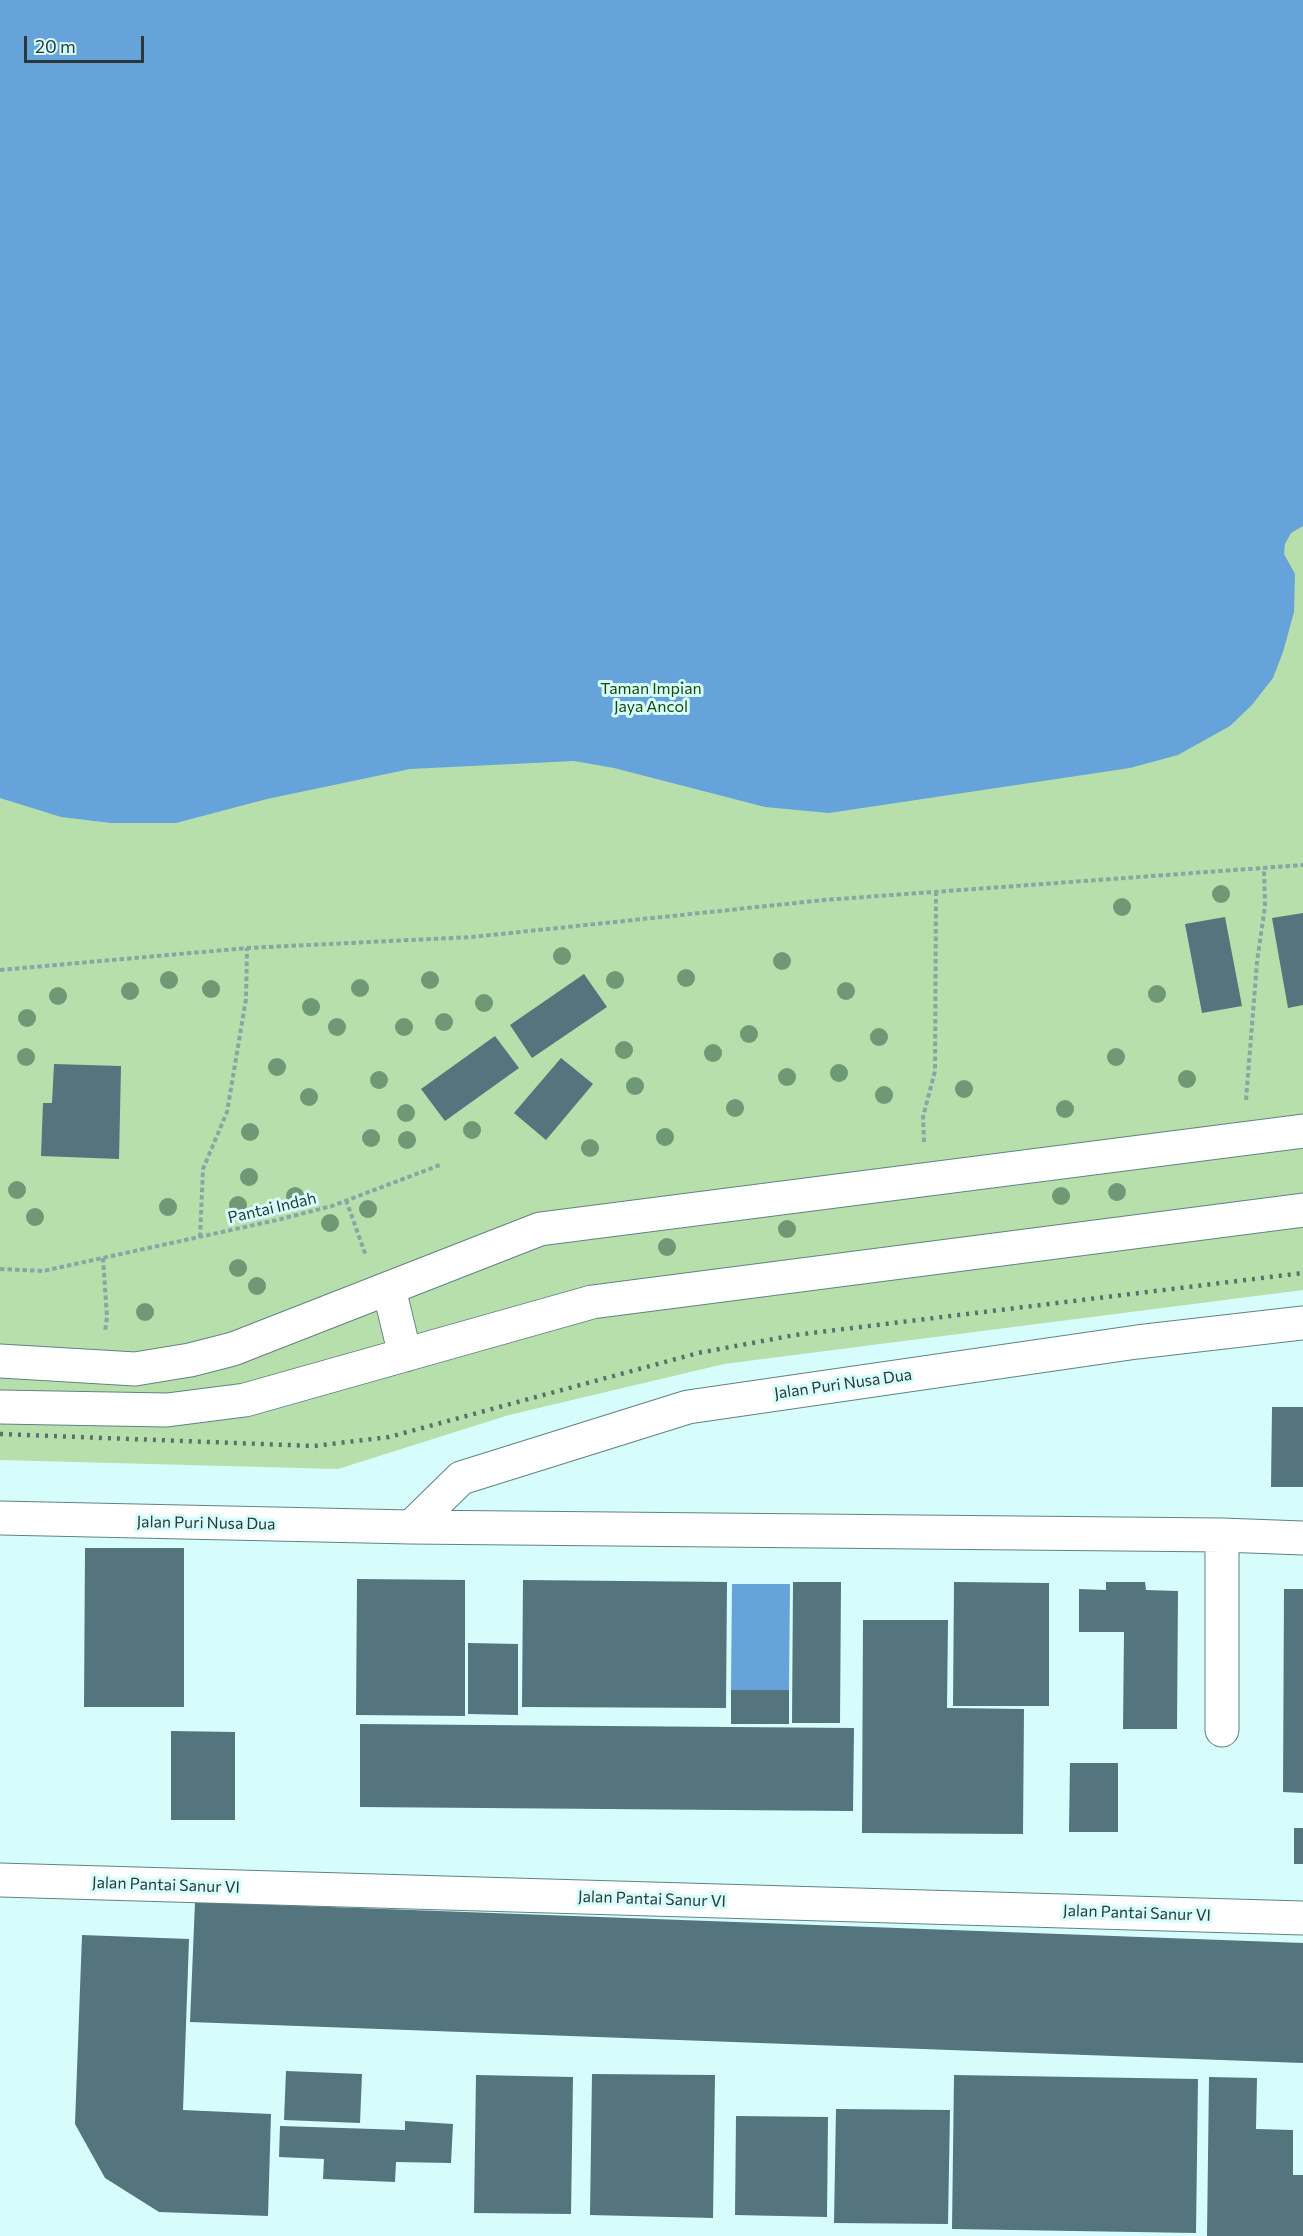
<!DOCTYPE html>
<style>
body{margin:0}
#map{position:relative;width:1303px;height:2236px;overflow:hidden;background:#d6fdfb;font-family:Commissioner,sans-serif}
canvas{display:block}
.scale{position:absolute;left:24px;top:36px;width:120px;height:27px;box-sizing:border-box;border:3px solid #2a3938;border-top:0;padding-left:8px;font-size:18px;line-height:21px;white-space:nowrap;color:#2a3938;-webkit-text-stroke:4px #d6fdfb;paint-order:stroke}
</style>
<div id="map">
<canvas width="1303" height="2236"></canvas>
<div class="scale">20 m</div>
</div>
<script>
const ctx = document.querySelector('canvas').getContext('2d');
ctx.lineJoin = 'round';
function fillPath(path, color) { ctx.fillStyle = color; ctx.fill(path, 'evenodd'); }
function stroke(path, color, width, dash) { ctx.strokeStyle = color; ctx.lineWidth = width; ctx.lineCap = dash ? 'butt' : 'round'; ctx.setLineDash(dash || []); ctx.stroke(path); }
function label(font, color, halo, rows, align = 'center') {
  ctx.font = font + ' Commissioner,sans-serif'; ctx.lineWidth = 6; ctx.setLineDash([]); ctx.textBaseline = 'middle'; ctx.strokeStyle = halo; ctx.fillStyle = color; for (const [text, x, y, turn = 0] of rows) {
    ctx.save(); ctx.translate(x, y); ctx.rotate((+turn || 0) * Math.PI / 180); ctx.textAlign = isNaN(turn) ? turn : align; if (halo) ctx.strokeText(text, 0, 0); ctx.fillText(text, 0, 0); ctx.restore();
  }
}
fillPath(new Path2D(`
 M0,0H1303V1290L724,1364L509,1415L338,1469L0,1460Z`), '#b7dfac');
fillPath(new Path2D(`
 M0,0H1303V526L1291,533L1285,544L1284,554L1295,574L1294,612L1283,652L1273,678L1252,705L1230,726L1178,755L1130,768L829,813L765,807L614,768L574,761L410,769L267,799L176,823H111L61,817L0,798Z
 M732,1584H790L789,1690H731Z`), '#66a3db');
fillPath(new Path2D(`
 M1303,913V1005L1288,1008L1272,918Z
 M1225,917L1242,1006L1202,1013L1185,924Z
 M584,974L607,1007L532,1058L510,1025Z
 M495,1036L519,1068L445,1121L421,1089Z
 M561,1058L593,1084L546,1140L514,1113Z
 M54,1064L121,1066L119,1159L41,1156L43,1103H52Z
 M1272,1407H1303V1487H1271Z
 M85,1548H184V1707H84Z
 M357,1579L465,1580V1716L356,1715Z
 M523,1580L727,1582L726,1708L522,1707Z
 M793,1582H841L840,1723H792Z
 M954,1582L1049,1583V1706H953Z
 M1106,1582H1145L1146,1590L1178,1591L1177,1729H1123L1124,1632H1079V1589L1106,1590Z
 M1284,1589H1303V1793L1283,1792Z
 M863,1620H948L947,1708L1024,1709L1023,1834L862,1833Z
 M468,1643L518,1644V1715L468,1714Z
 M731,1690H789V1724H731Z
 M360,1724L854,1728L853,1811L360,1807Z
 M171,1731L235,1732V1820H171Z
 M1070,1763H1118V1832H1069Z
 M1294,1828H1303V1864H1294Z
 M195,1902L1303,1943V2063L190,2022Z
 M82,1935L189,1939L183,2110L271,2114L268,2216L159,2212L105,2178L75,2124Z
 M286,2071L362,2074L360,2123L284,2120Z
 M592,2074L715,2075L713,2218L590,2215Z
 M476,2075L573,2077L571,2214L474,2213Z
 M954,2075L1198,2079L1196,2233L952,2229Z
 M1209,2077L1257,2078L1256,2129L1293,2130V2175H1303V2236H1207Z
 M836,2109L950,2110L948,2224L834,2223Z
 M736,2116L828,2117L827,2217L735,2215Z
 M405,2121L453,2124L451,2163L396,2162L395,2182L323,2179L324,2159L279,2157L280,2126L405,2130Z`), '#54747e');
const street = new Path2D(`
 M0,1518L411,1527L1222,1535L1303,1538
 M411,1527L461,1478L688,1407L1137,1342L1303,1323
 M1222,1535V1730
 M0,1880L1303,1918`);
const secondary = new Path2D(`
 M389,1289L405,1355
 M0,1361L135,1369L190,1360L233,1349L540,1229L1303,1131
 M0,1407L167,1410L245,1400L592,1302L1303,1210`);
stroke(street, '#5f8381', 35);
stroke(secondary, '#5f8381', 35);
stroke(new Path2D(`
 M0,970L247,948L472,937L824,900L1303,865
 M1246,1100L1257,962L1265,906L1264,868
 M924,1142L923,1117L935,1071L936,892
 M346,1200L366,1256
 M200,1237L203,1169L227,1112L246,999L247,948
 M103,1258L107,1317L105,1332
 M0,1269L43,1271L277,1220L332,1206L440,1165`), '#89a6a4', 4, [4.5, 3]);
stroke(street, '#fff', 33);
stroke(secondary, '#fff', 33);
stroke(new Path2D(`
 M0,1434L314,1446L389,1437L698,1353L795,1335L1303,1273`), '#5a706f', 4.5, [3, 6]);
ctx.fillStyle = '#6e9974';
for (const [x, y] of [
 [1221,894],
 [1122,907],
 [562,956],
 [782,961],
 [686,978],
 [169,980],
 [430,980],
 [615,980],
 [360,988],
 [211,989],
 [130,991],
 [846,991],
 [1157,994],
 [58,996],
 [484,1003],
 [311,1007],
 [27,1018],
 [444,1022],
 [337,1027],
 [404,1027],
 [749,1034],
 [879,1037],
 [624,1050],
 [713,1053],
 [26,1057],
 [1116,1057],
 [277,1067],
 [839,1073],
 [787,1077],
 [1187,1079],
 [379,1080],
 [635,1086],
 [964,1089],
 [884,1095],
 [309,1097],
 [735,1108],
 [1065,1109],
 [406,1113],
 [472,1130],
 [250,1132],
 [665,1137],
 [371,1138],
 [407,1140],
 [590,1148],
 [249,1177],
 [17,1190],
 [1117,1192],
 [295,1196],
 [1061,1196],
 [238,1205],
 [168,1207],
 [368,1209],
 [35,1217],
 [330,1223],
 [787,1229],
 [667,1247],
 [238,1268],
 [257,1286],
 [145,1312]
]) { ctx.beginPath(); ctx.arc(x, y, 9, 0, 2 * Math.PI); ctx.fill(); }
label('16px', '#184805', '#d6fdfb', [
 ["Taman Impian",651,689],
 ["Jaya Ancol",651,707]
]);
label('16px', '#2a3938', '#d6fdfb', [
 ["Pantai Indah",272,1208,-13],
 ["Jalan Puri Nusa Dua",843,1384,-8],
 ["Jalan Puri Nusa Dua",206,1523,1],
 ["Jalan Pantai Sanur VI",166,1885,2],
 ["Jalan Pantai Sanur VI",652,1899,2],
 ["Jalan Pantai Sanur VI",1137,1913,2]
]);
</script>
